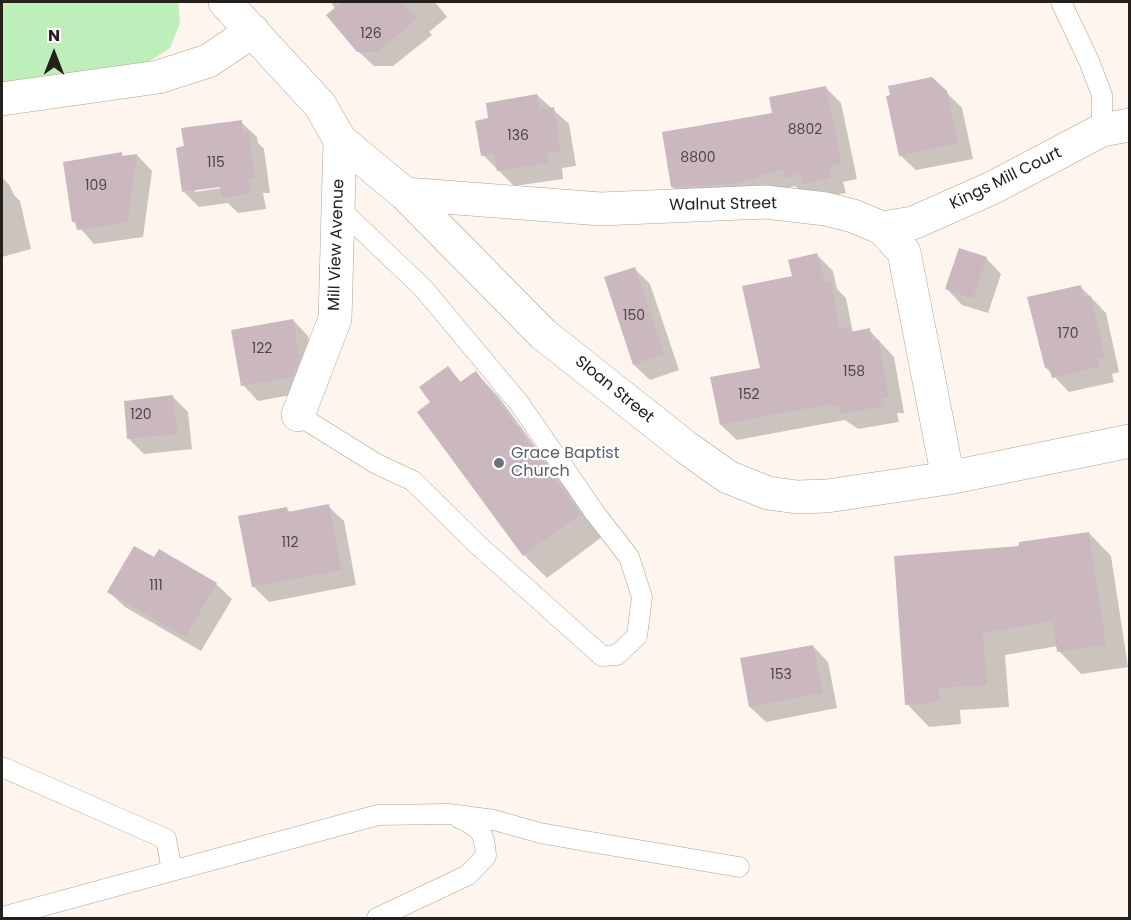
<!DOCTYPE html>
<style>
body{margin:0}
#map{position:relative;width:1131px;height:920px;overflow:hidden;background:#fef5ee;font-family:Poppins,sans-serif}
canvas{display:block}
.frame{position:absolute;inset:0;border:3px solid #26201c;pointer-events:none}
.north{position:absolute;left:24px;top:24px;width:60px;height:60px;-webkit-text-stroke:4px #fff;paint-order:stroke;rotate:0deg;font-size:16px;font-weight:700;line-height:24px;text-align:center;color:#26201c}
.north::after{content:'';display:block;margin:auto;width:21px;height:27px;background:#26201c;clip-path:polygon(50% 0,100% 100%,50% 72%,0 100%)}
</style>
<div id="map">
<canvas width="1131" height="920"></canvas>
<div class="frame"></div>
<div class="north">N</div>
</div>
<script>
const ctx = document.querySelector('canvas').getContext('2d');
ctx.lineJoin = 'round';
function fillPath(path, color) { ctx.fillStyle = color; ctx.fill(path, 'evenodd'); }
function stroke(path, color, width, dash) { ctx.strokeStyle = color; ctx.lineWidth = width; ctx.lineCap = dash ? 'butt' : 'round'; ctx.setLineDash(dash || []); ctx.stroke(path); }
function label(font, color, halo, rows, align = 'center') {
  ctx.font = font + ' Poppins,sans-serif'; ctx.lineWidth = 4.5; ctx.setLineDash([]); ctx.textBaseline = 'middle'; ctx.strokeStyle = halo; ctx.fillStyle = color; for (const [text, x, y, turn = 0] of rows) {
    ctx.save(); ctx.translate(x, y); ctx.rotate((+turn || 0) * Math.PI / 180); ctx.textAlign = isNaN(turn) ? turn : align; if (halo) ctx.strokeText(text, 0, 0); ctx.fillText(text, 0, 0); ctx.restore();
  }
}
fillPath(new Path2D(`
 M2,2H178L180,23L170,48L148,62L2,83Z`), '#beeeb9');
fillPath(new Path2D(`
 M331,2H435L447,17L429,32L432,35L393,66H374L358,51Z
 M825,87L841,103L857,179L843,182L846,193L819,198L811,191L802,192L795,186L752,199L688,202L672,187L773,114Z
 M946,92L962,108L973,159L916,170L900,155Z
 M537,95L569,124L576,166L562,168L563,179L514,186L483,155L490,119Z
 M241,122L257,137L258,143L264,149L270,193H263L266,209L238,213L228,203L199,207L184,192ZM227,184L228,187L195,192V189Z
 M121,154L124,157L137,155L152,171L143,237L94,244L74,221Z
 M2,177L10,186L14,195L20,201L31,249L2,257Z
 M817,255L833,271L837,289L846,298L853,333L869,330L894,357L904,413H897L899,422L858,429L845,420L737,440L721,425L762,369L794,277Z
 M986,258L1001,274L988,313L962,305L947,289Z
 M635,269L650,284L679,370L650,380L634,365L606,278Z
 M1080,286L1106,313L1119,372L1112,374L1114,382L1069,392L1046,368Z
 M293,320L308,336L315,373L308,392L258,401L243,385Z
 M448,368L462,383L476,373L498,396L602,537L547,578L524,555L419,412L432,402Z
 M173,397L188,412L192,449L144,454L129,439Z
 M328,506L344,521L356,585L269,602L253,586L286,508L291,513Z
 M1089,533L1111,556L1128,667L1081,674L1059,651L1058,646L1005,655L1009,707L960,710L961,724L929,727L907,704L1021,548Z
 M155,559L216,584L232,599L201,651L125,607L109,592Z
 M813,646L828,662L837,708L766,722L750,707Z`), '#0003');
fillPath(new Path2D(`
 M342,2H401L418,19L377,52H357L326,15Z
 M932,77L947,91L958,143L899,156L886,96L890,95L888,86Z
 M826,86L842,163L829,167L831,178L802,184L801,174L785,178L783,169L736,184L671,187L662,132L772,113L769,97Z
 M537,94L540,110L554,107L561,151L547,153L549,163L497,171L494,154L481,156L475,121L488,118L486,103Z
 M242,120L243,133L249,132L255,178H249L251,194L221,198L220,187L182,192L176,148L184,146L181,128Z
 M122,152V156L137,154L128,222L77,230L75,222H72L63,162Z
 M959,248L987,257L973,299L945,289Z
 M817,253L825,282L831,281L840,328L849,326L850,332L870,328L871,340H879L889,398H883L884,406L841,414L839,405L831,407L830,404L720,425L710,377L760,368L742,286L792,276L788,260Z
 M635,267L664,354L633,365L604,277Z
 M1081,285L1083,297L1091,296L1105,357L1098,359L1100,367L1052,378L1049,367L1045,368L1027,297Z
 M293,319L300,357L293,377L241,386L231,330Z
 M448,366L460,382L476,371L581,514L523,556L417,412L430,402L419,387Z
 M173,395L178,434L127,439L124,401Z
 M329,504L342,570L252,587L238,516L287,507L288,512Z
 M1089,532L1106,645L1057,652L1053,621L983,633L987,685L939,688L940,702L905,705L894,556L1019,546V542Z
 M134,546L154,557L159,549L217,583L185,637L107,592Z
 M813,645L823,693L749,707L740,658Z`), '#cbb8bf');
const service = new Path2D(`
 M1061,2L1089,61L1102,95V130
 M298,415L375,463L413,481L478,545L602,656L617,655L637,636L642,597L629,557L595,513L519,403L423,288L338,207
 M2,767L166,839L172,871
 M2,917L378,815L449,814L494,820L540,833L585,841L739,867
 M377,918L468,875L486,856C484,833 482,828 459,818`);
const minor = new Path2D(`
 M225,2L320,105L340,140L405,194L543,334L687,448L728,477L768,493L797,497L827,496L948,478L1130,441
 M2,99L158,77L208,61L253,31
 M405,194L601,209L765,202L826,209L853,216L882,228L904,252L948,478
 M882,228L913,223L992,188L1102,130L1130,125
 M298,415L335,319L340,140`);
stroke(service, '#afa095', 21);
stroke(minor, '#afa095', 34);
stroke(service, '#fff', 20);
stroke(minor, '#fff', 33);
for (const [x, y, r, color] of [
 [499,463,6,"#6b7280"]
]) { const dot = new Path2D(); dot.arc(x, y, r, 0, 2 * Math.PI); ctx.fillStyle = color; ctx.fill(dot); stroke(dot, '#fff', 2); }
label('14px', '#4f4645', null, [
 ["126",371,34],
 ["8802",805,130],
 ["136",518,136],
 ["8800",698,158],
 ["115",216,163],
 ["109",96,186],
 ["150",634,316],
 ["170",1068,334],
 ["122",262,349],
 ["158",854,372],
 ["152",749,395],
 ["120",141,415],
 ["112",290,543],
 ["111",156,586],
 ["153",781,675]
]);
label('16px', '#26201c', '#fff', [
 ["Kings Mill Court",1006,179,-26],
 ["Walnut Street",723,205,-1],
 ["Mill View Avenue",337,245,-88],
 ["Sloan Street",614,390,39]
]);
label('16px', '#5b616d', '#fff', [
 ["Grace Baptist",511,454],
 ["Church",511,472]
], 'left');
</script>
